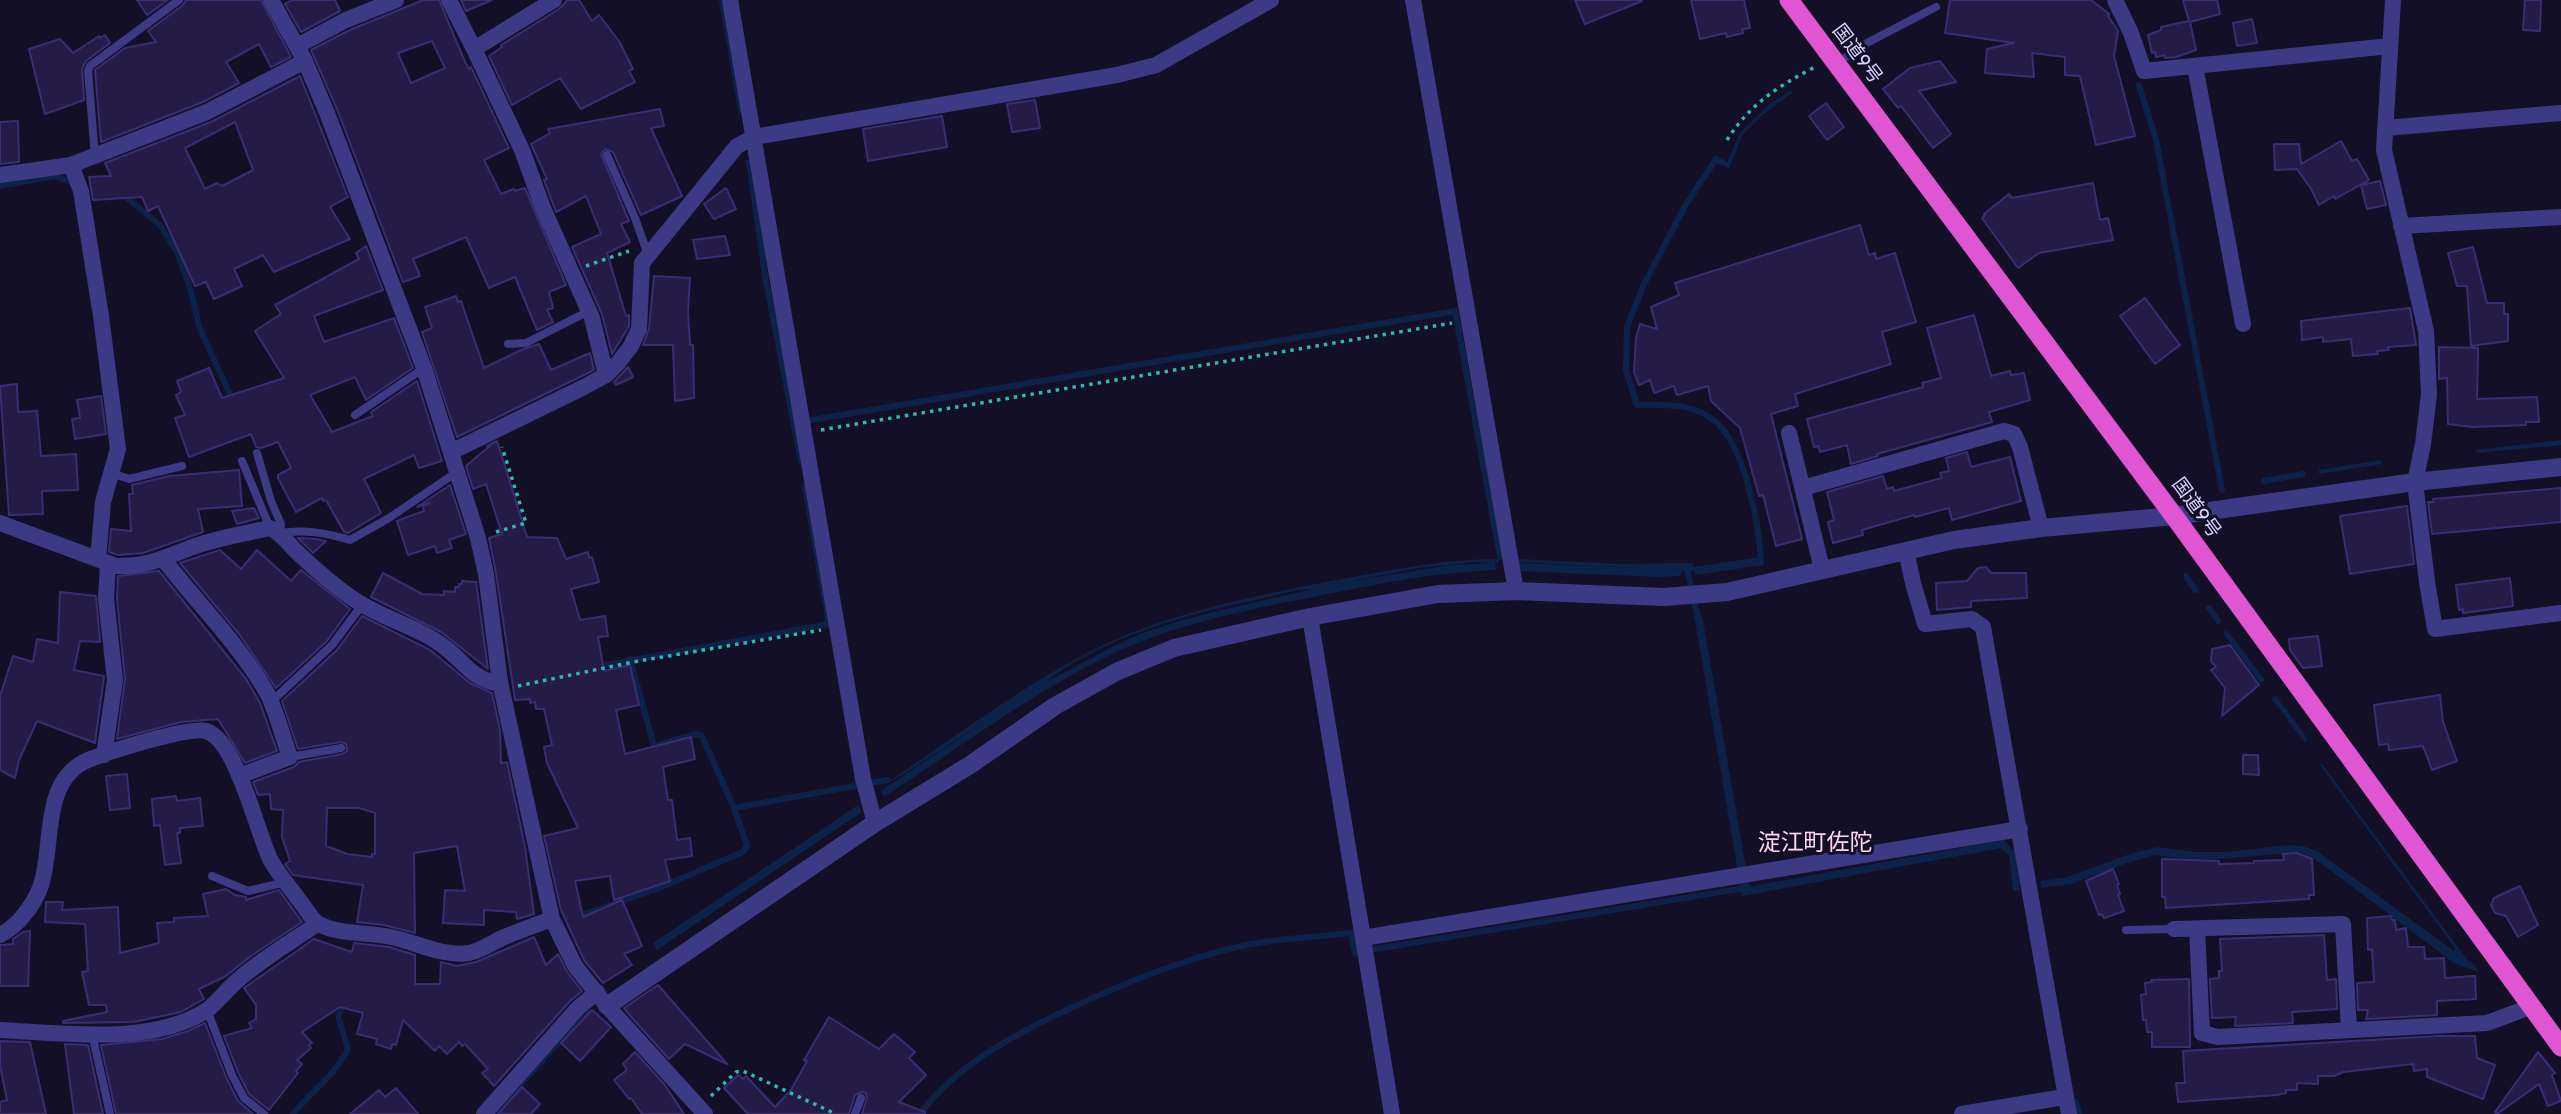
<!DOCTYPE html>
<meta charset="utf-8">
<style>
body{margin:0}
canvas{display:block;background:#130f26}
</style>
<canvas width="2561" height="1114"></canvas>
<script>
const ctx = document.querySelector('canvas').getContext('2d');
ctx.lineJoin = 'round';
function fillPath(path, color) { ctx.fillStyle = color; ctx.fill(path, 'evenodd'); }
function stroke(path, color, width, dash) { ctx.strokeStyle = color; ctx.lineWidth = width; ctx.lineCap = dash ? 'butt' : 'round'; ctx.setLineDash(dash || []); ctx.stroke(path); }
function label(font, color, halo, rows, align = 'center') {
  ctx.font = font + ' Rubik,"Noto Sans JP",sans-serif'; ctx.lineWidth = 6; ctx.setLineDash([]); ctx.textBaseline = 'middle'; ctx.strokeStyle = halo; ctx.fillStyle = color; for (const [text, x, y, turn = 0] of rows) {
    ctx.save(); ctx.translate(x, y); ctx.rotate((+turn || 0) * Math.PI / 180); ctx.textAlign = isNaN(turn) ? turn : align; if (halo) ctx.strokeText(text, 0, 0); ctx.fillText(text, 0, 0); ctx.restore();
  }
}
fillPath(new Path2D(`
 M1791,90L1792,93L1761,116L1742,135L1729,169L1715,159L1716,157L1727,163L1740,133L1770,104Z
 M2561,440V445L2477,453L2476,450Z
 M2381,460L2382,464L2319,474V470Z
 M1762,557L1763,565L1695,575L1694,570L1687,572L1686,570H1682L1680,576L1659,577L1520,571L1519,563L1659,569L1518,562V559L1620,564L1693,563V567L1673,569H1679Z
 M1499,559V562L1495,563L1496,570C1435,572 1377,584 1318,596C1245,610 1171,625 1104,658C1027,696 956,750 884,797L881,791L989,718L904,774L889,782H881V779H892C958,735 1022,686 1093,650C1167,613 1250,597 1331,581C1387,571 1442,559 1499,559ZM1475,562L1491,563L1451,565L1347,582L1418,568ZM1313,589C1257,603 1201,612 1146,632C1110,645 1079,667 1045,682C1106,636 1187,614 1260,599C1277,595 1297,589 1313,589Z
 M1694,614L1702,615L1749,885L1753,886L2004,840L2016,853L2020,891H2013L2009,855L2001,848L1742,896Z
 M2227,630L2265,680L2260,683L2223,633Z
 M2276,696L2308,739L2305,743L2272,699Z
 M2322,764L2469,962H2472L2479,972L2454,963L2322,864L2301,852L2223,859L2192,860L2156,855L2130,862L2071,884L2041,888L2040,881L2064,878L2133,853L2158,847L2194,852H2228L2288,845L2303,846L2320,853L2455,952V948L2320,765Z
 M858,805L862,812L657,950L653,943Z
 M588,1009L591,1012L497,1114H491Z`), '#0c2248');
stroke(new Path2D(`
 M722,0L741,110
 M2139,85L2156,140L2222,490
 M749,162L766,282L801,461
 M1722,162L1716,159L1685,206L1644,284L1627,327L1626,370L1637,405C1661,405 1691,403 1711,418C1745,441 1759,525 1761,563
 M0,186L55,176L71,182
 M127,198L160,225L177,252L190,288L200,329L234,403
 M794,423L1455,311L1500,557
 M2264,481L2303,474
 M1687,569L1699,622
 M2186,576L2195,590
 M2209,608L2218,621
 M595,667L829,624L805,486
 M734,808L887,780
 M576,917L654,890L743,852L747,846L734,808L702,736L697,734L654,746L630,659
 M1376,949L1745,888
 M2070,1103L2076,1102L2079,1114
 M293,1114C311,1092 335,1075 348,1049L338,1016L345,1000
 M920,1114C959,1062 1018,1033 1075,1006C1130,981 1186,958 1246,945C1280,938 1317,937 1351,933L1355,954`), '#0c2248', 6);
const building = new Path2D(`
 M137,0H168L147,15Z
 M186,0H261L291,57L271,67L259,44L226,62L239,83L203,102L101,142L95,70L125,48L156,42L148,31L183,5Z
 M292,0H335L340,11L301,32L285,4Z
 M423,0H439L465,62L469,69L471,67L509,148L484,160L501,194L514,189L515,191L525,188L566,285L549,292L553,308L547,310L553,322L537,330L515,277L489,288L466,237L413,259L420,276L403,282L337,109L311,50L350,30ZM432,41L445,68L411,83L398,53Z
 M461,0H492L466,11Z
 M568,0H579L592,21L599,15L619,41L633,69L629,71L635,82L581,109L560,78L512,105L489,56L502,47L501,45L559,9Z
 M1575,0H1642V1L1585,24Z
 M1691,0H1744L1750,28L1742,29L1743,33L1727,37L1726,33L1700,39Z
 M1950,0H2091L2109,14L2108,16L2118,31L2114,56L2135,136L2096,145L2080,76L2065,75V57L2032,53L2034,77L1985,73L1987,49L2014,43L1945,33Z
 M2183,0H2217L2220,14L2190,22L2196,50L2176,57L2165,58V55L2156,57L2155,52L2152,53L2148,35L2161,30V27L2189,21Z
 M2525,0H2541L2540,31L2523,30Z
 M2252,19L2257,43L2237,46L2233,23Z
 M105,35L110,43L86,61L82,69L84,100L45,114L29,49L60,39L73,53L99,36L100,38Z
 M1940,61L1956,82L1919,91L1951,134L1933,148L1901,106L1898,108L1883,89L1910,68Z
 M300,76L348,197L330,207L350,239L274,272L263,255L234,269L242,286L214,299L206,282L195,286L158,206L148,211L142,197L93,200L89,177L111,176L105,163L211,122ZM235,122L253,170L222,186L217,183L205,189L185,148Z
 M1035,100L1040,128L1012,132L1007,104Z
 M1826,103L1844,127L1827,140L1809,116Z
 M660,109L664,126L651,128L682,196L641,215L613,152L605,149L601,154L629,221L621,224L630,242L607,253L626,316L629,315V326L612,354L602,314L572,247L601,234L586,196L556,212L544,180L547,179L531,144L550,133L548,129Z
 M942,116L947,147L868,161L863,129Z
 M18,121L19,162L0,164V122Z
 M2341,141L2352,161L2357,159L2369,180L2335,199L2334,196L2319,205L2311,189L2297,169L2275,170L2274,144H2299L2301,164Z
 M2380,181L2386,205L2367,209L2361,185Z
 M2093,183L2100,220L2108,218L2113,240L2039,253L2018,268L1982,218L1985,215L1984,214L2009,194L2012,198Z
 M726,188L736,209L714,219L704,204Z
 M1860,225L1869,255L1875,253L1876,259L1895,253L1916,322L1882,332L1891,364L1795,394L1798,406L1771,414L1802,539L1776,546L1763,495L1759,496L1740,428L1711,401L1708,386L1677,395L1674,386L1654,393L1650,380L1639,385L1634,372L1636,338L1640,324L1657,329L1651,307L1679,295L1675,283Z
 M725,236L730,255L697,259L693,240Z
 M366,246L383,290L314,316L324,342L394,318L413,368L366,400L355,377L310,395L332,432L373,416L371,412L417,381L442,461L419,468L414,455L364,479L381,513L348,533L344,532L326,500L323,501L322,498L296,512L278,478V475L291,468L278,442L261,448L256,447L251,434L189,457L175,418L185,415L176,395L181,392L177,381L209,368L222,398L284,378L255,331L281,314L275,305L359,259L356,253Z
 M2473,247L2487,303H2504V314H2508V341L2471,346L2467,286H2457L2448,253Z
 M654,276L690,278L688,312L690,345H693L694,398L675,401L673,345H643L649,329Z
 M456,296L458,302L461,301L484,368L521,350L539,344L551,370L590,353L594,370L457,437L422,332L432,328L425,307Z
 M2145,298L2180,345L2155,364L2120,316Z
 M2410,308L2416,345L2388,347L2389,350L2377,351L2378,354L2353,356L2351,339L2323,342V337L2302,340L2301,321Z
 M1974,315L1991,376L2010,371L2011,375L2024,373L2030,400L1989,412L1992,422L1877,454L1878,456L1851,464L1847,445L1820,452L1818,446L1814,447L1807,419L1923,387L1922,383L1941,378L1927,328Z
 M2439,347L2478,348L2477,399L2537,397L2539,422H2526V425L2472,427L2448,424L2447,378L2439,379Z
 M628,367L633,377L616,385L614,382Z
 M17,384L18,412L37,411L41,456L76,454L78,490L42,491L43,514L9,515L0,386Z
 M101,396L106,434L75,439L72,419L80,418L77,400Z
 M497,441L527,537L557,538L566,559L588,552L589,558L592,557L599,582L571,589L580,620L605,616L608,636L598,637L604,671L630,665L639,705L616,710L625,754L691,737L695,759L663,767L668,800H672L677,840L690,838L692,856L665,860L670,881L614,900L610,876L575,881L583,917L622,900L642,946L624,954L632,965L603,983L584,960L561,910L544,836L578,828L547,763L544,747L552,745L544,709H536L535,702L530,703V699L515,700L496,573L489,538L502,534L486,484L473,489L466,466L492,444L487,446Z
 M1967,452L1971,467L2010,457L2021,501L1952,520L1949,508L1915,517L1914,515L1862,530L1863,535L1833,543L1828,522L1834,520L1827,492L1883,476L1887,489L1893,487L1894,491L1942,478L1940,473L1949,471L1946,458Z
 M239,470L242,506L198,509L203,532L143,553L118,555L109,552L111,529L131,531L129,494H133L132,485L169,476Z
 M450,485L466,534L449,540L452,548L437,553L435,546L408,555L397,521L424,511L423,506L430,503L417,507Z
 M2561,488V522L2432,534L2428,502H2434L2433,499Z
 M2407,506L2414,564L2350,574L2340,516Z
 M254,508L259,518L237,524L232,511Z
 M298,538L315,539L326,541L313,553Z
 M220,550L241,569L257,550L291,581L301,570L350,609L327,641L276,688L239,634L180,563Z
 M1986,567L1991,573H2026L2027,598L1971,601V607L1937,610L1936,583L1967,581L1978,568Z
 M159,571L246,679L260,703L277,751L245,763L218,719L181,722L117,739L125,679L117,599L118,576Z
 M383,573L422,594L444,595V591L455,592V587H459V584H462V581L476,582L488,669L441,632L371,597Z
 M2510,578L2513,606L2463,613V609L2459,610L2456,585Z
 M60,592L96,596L100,642L80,641L74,670L104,676L95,743L37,721L19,760L15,778L0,770V696L13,656L33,662L37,639L58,643Z
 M362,616L430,650L470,683L492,693L500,730L501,763L507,762L525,847L534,914L517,919L516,912L484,910V925L443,923L445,890L465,891L457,846L414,853L415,933L384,925L357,922L363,885L293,875L285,864L290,861L282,837L283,810L271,809L270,794L258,795L253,782L294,767L299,762L342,754L347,751L346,744L341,742L298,749L282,701L337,650ZM327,808H359L375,813V854H372V857L347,854L326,846Z
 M2318,636L2322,666L2303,668L2290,650L2289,639Z
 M2230,645L2259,685L2222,716L2225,688L2211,670L2216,667L2211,661L2212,649Z
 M2440,695L2443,722L2457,761L2432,770L2423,746L2389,750L2388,744L2379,745L2374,705Z
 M2243,755H2258L2259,775L2243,774Z
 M127,774L130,808L110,810L106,776Z
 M176,796L177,801L200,798L203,826L180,828V833H177L181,863L165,865L160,825L154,826L152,799Z
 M2297,853L2312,859L2314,895H2309V899L2166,908L2165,897H2162V859L2219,861V864L2254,863V861L2284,860L2283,854Z
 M2113,869L2119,884L2117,885L2120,894L2118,895L2124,911L2104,918L2102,914L2099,915L2086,881Z
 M2520,886L2538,925L2518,937L2506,916L2495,913L2491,905L2494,898Z
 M226,889L235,895L246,897V900L279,890L302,922L251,956L226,976L199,989L204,999L181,1012L133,1022L63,1023V1021L107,1012L106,1005H89L82,972L88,971L85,924L45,922L46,902H63L62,910L118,907L120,953L159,943L157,923L174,922V918L208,916L203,894Z
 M2391,916L2392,920H2395L2396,930L2406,928L2408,947H2424L2425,959L2444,958L2445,978L2475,976L2476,999L2437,1001V1015L2366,1019L2368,1010H2358L2357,983L2374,982L2372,949L2368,950L2367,918Z
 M30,931L28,986H0V945L13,944V939L23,932Z
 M2324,935L2327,980L2336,979L2337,1009L2292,1012L2293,1023L2235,1026L2236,1017L2212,1018L2210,979L2219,978V971H2222L2220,939Z
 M534,937L546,965L558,954L567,972L582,991L570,1001L494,1086L482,1073L488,1069L465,1044L462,1046L459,1042L447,1054L439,1046L435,1051L403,1020L396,1045L392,1044L391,1049L376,1044L377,1039L357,1034L363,1013L340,1007L302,1032L312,1043L309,1045L311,1048L297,1060L302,1064L296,1071L298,1073L269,1110L249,1094L238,1072L224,1036L252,1028L249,1023L256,1019V1005L244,988L314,939L352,952L354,943L389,947L415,955V984H440L441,962L457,966L476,962Z
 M2189,979L2190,1047H2152V1032H2147L2146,1020H2143L2141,995L2146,994L2145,983L2152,982L2151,980Z
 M658,985L727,1064L685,1044L669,1059L633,1019L624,1008Z
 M592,1010L611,1027L580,1061L561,1043Z
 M829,1017L879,1049L894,1034L915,1052L909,1058L926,1075L899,1102L925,1112V1114H862L867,1098L866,1093L861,1092L855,1095L849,1114H748L724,1088L738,1075L743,1079L746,1076L775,1107L791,1090L807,1061L804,1060Z
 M205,1023L226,1077L238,1101L253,1114H116L101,1045L162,1039L188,1031Z
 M2438,1036H2475L2477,1058L2495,1065L2483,1099L2427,1077V1069L2414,1071L2413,1064L2343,1072L2334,1076H2318V1084L2297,1083V1090H2286V1093L2277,1095L2178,1102L2176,1083H2185L2183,1051Z
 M0,1041L30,1042L46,1114H0V1102L7,1100L0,1065Z
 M65,1044L88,1045L103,1114H74Z
 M635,1052L664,1084L684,1114H642L631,1098L629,1099L614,1080L627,1070L623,1064Z
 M2538,1052L2555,1073L2552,1075L2561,1101L2548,1106L2539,1084L2497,1114L2495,1112Z
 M522,1087L540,1104L531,1114H498Z
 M396,1088L418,1114H350L379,1090L385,1097Z`);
fillPath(building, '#241b47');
stroke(building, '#3b2d73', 2);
stroke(new Path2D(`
 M1727,140C1749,105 1778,86 1815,67
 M586,266L629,251
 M821,430L1452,323
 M496,532L526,523L502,447
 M518,686L633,662L821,630
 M711,1096L736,1072L743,1071L836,1114`), '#2fb8b0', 3.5, [3.5, 5]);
stroke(new Path2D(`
 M1836,64L1863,45L1936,7
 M607,155L635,218L648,255
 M95,156L88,71L90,66L179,0
 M508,344L526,343L589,311
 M355,415L424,368
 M257,453L271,501L281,524L280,533C305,529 326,533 350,540L389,518L457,472
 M242,461L270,528
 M111,473L129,479L182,466
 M271,702L332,645L362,605
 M290,757L341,748
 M212,876L248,891L286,882
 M2126,930L2174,929
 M207,1010L232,1075L244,1098L264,1114
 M92,1034L110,1114
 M855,1114L861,1098`), '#3d3a85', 8);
stroke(new Path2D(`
 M271,0L305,61L327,113L424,368L478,538L486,574L500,682L552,919L575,966L607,1006L705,1114
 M449,0L474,49
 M554,0L474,49L522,150L543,208L592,318L606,375
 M730,0L863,779L875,823
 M1413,0L1516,591
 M2115,0L2131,33L2144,71L2390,46
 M2393,0L2384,150L2426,331L2429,394L2423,444L2415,482L2427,582L2435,629L2561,613
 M297,46L346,20L396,0
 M2195,66L2243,324
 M2385,128L2561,113
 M71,165L81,191L101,316L118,449L103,502L98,559
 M0,175L71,165L207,112L305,61
 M2401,226L2561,217
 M1789,433L1822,569
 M451,452L584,387L606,375L618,363L631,346L639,329L642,263L737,146L754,137L1117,75L1156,65L1271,0
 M1803,488L2004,431L2014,434L2020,447L2041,528
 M0,523L116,566C146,567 163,558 190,548C216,538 243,534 270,528C283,534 288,544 298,553C315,569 333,585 352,598C381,619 419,626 447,649C467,665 472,679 500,684
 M1906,550L1913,583L1925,624L1972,619L1983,627L2069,1114
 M164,560C198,604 238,643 266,691C277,711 282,736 290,757L239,776
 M1310,617L1392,1114
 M104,755L115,680L106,599L108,563
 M2174,929L2343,924L2349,1029
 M2197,930L2202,1033L2218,1037L2487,1023L2530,1007
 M0,935C17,927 33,906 40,888C55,849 39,781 88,760C108,752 189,726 206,731C237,740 257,834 271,861C280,876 292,890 302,904C307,910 312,921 319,924C339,935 369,932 391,937C416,942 443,957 469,953C480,951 492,943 502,938C519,931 535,925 552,919
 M1363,938L2020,829
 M0,1030C62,1033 153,1046 207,1010C218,1002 227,989 238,980C262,959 291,942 317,924
 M484,1114L578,1008L597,992
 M1962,1114L2064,1097`), '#3d3a85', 16);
stroke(new Path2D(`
 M607,1006L875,823L970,765L1055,706L1118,671L1174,648L1310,617L1438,594L1516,591L1664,597L1727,592L1954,540L2041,528L2174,516L2415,482L2561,467`), '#3d3a85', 18);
stroke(new Path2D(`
 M1789,0L2174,516L2561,1047`), '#e055d1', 19);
label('19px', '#d9d4ff', '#130f26', [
 ["国道9号",1857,54,53],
 ["国道9号",2196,508,54]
]);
label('23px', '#ffd6f0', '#130f26', [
 ["淀江町佐陀",1815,843]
]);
</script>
